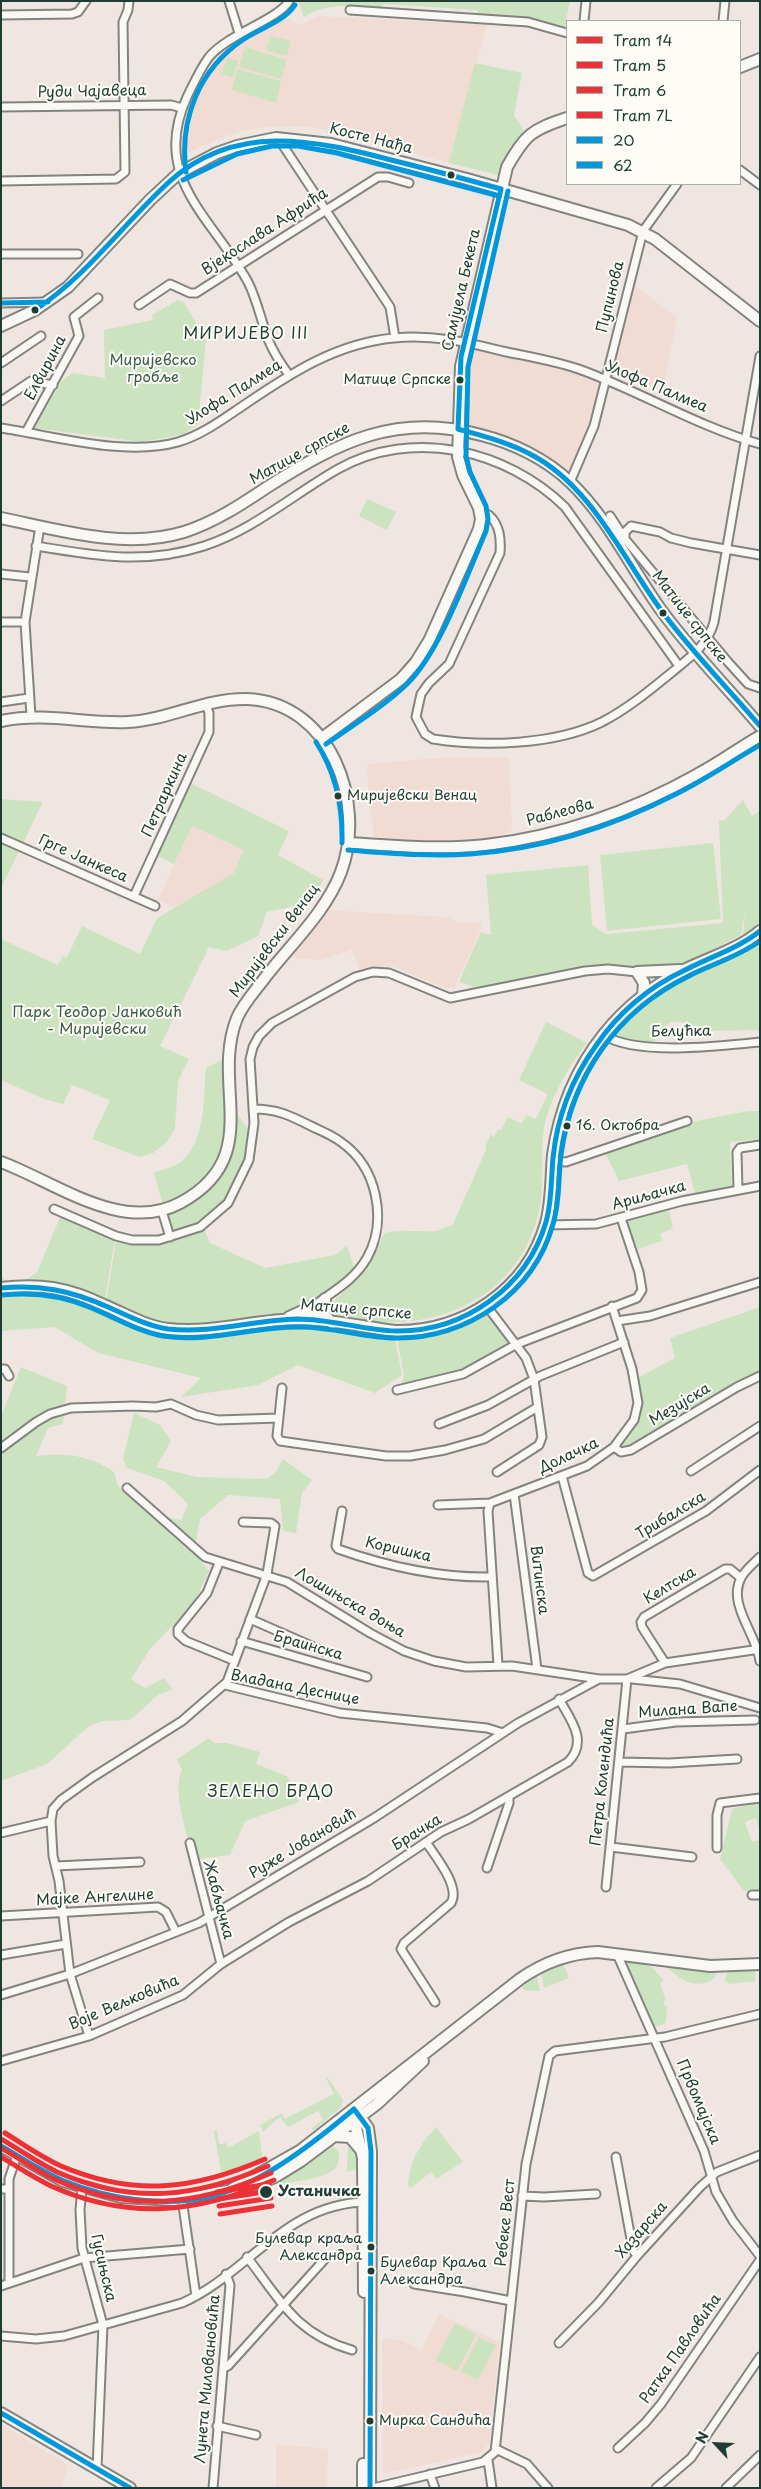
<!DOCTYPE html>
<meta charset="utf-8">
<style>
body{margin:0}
#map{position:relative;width:761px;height:2489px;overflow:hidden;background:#f0e6e1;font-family:"Playpen Sans",sans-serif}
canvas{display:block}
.frame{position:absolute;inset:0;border:2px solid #1f3d34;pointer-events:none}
.legend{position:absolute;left:566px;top:20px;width:175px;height:165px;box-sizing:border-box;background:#fdfcf7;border:1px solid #a4b0a9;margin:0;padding:6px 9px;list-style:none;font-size:15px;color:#1f3d34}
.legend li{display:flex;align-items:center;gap:10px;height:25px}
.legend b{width:25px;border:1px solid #a4b0a9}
.north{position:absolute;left:691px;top:2419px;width:50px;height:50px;-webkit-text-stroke:4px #fdfcf7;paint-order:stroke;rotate:295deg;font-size:14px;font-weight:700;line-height:20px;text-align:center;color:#1f3d34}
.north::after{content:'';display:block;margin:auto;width:18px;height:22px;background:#1f3d34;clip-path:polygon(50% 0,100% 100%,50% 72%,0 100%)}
</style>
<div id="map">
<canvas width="761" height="2489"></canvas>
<div class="frame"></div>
<ul class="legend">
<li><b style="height:6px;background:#ed3237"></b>Tram 14</li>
<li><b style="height:6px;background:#ed3237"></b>Tram 5</li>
<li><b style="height:6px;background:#ed3237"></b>Tram 6</li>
<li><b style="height:6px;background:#ed3237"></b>Tram 7L</li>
<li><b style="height:6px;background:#0098da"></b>20</li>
<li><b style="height:6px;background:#0098da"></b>62</li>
</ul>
<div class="north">N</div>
</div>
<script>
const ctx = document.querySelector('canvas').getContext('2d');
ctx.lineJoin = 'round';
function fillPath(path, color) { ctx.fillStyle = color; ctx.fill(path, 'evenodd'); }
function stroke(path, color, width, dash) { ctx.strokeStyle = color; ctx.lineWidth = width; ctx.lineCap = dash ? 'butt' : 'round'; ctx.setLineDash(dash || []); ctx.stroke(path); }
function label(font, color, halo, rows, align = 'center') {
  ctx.font = font + ' "Playpen Sans",sans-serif'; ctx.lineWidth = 4; ctx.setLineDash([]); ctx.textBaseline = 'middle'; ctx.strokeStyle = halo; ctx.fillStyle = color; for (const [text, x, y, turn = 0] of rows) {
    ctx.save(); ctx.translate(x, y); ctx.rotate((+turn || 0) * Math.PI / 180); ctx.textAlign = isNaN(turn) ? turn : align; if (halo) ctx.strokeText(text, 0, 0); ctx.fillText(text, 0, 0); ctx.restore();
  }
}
fillPath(new Path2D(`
 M320,16L487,25L449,163L338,132L303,126L267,127L247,130L227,136L184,154L180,143L187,112L203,84L222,58L254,34L284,19H290L298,25Z
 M633,284L677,318L663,392L617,375L614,372Z
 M477,348L508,358L557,366L597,383L599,389L588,432L570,469L561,470L514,441L465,424L469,354L472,349Z
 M448,757L509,758L512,830L496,837L477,840L427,842L374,837L369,802L367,764Z
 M191,826L245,850L234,873L175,908L158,900Z
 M325,910L447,917L457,922L481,923V929L454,988H446L395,967L385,966L359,969L352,950L322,960L288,958Z
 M439,2314L500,2342L489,2443L483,2452L387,2473L383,2471L382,2339L402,2340L421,2350Z
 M1,2424L68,2465L61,2488H1Z
 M276,2444L328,2449L327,2488H276Z`), '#f1dcd3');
fillPath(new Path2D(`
 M298,1H570L565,26L514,16L477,15V10L382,4L381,9C357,6 324,2 304,17Z
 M270,36L291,41L287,56L266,50Z
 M245,47L287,60L281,79L239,67Z
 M227,58L238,61L233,77L222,74Z
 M475,63L522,73L514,115L524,131L510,147L498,175L449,163Z
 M237,69L281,81L276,103L232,90Z
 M178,300L184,302L206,340L198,424L185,434L142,442L34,428L61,382L72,373L105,378L104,330L153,320L152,315Z
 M367,499L396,512L387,530L359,516Z
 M186,781L289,831L278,855L323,880L309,906H294L267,912L258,936L227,951L209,947L160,1046L189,1059L178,1081L175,1128L166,1143L153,1153L139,1157L92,1139L110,1100L72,1085L63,1104L44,1099L1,1080V939L58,965L63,956L67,957L82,926L140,954L157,918L234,873L244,850L192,826L174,864L153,854Z
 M1,799L43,802L1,888Z
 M743,800L752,816L760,811V922L743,937L745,911L741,935L684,965L636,972L595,968L477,988L459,982L481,932L491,935L486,875L588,865L592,925L606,934L723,923L719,821L725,820Z
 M713,843L721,919L607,931L600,855Z
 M760,933V1030L705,1031L681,1022H670L653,1042L625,1041L606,1036C652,988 702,965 760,933Z
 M546,1022L587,1043C568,1068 546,1104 543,1136C541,1161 544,1186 539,1211C518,1306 418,1340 333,1314L329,1309L331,1304L367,1268L385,1233C402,1229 417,1232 434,1231C442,1231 444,1225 452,1226L487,1148L485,1147L490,1135L494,1137L498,1129L501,1130L508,1117L522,1124L526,1115L536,1119L548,1094L519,1080Z
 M230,1056L233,1108L254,1138L250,1158L229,1201L202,1224L210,1243L265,1268L335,1255L347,1246L356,1273L326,1297L283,1318L204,1327L160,1325L106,1303L117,1234C135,1238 153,1240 171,1235L154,1173C162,1169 176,1167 183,1160C206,1137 203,1098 206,1068Z
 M748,1111H760V1139L730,1142L732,1190L696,1197L687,1164L619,1181L605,1153L686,1123Z
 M669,1210L673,1228L660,1234L662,1241L638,1249L623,1220Z
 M61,1215L115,1238L104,1307L158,1329L295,1322L394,1334L402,1375L375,1393L298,1365L258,1385L181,1397L201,1378L98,1353L55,1327L1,1331V1277L15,1288L37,1272Z
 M760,1307V1376L625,1452L614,1447L636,1417L635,1379L675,1358L670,1338Z
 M488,1308L518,1346L465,1377L399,1393L404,1375L396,1334Z
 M21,1367L67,1386L63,1424L48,1428L36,1456C66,1453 88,1454 114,1472L118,1486L156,1515L181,1520L188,1504L164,1481L127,1468L123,1459L134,1413L160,1425L171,1441L156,1467L197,1477L267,1479L276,1472L283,1459L312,1480L302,1493L296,1533L283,1531L280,1499L228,1495L200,1519L194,1553L209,1571L194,1603L150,1649L131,1679L145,1688L164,1678L173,1689L158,1695L130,1720L102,1721L89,1726L47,1764L1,1781V1416Z
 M209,1738L214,1743H227L260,1752L256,1764L287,1776L299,1802L245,1821L230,1855L194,1860C188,1836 171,1791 182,1770L177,1759Z
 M760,1802V1831L756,1818L745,1822L752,1842L760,1840V1890L744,1891L720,1859L732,1809Z
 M626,1961L648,1962L664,1981L660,1983L665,1998L664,2005L667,2006L666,2023L655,2027L652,2025L628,1973Z
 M563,1964L569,1978L544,1988L541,1972Z
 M669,1965L717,1971C717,1983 699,1986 688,1982C681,1980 674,1973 668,1969Z
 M756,1969L755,1981L729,1984L725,1981L728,1970Z
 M537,1976L540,1991L524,1990L522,1987Z
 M327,2077L343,2100L341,2107L314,2130L312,2128L323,2120L318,2111L288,2127L280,2117L263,2132L260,2125L282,2113L285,2119L334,2094L326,2078Z
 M436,2127L463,2162L436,2179L431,2172L411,2188L408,2186C410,2160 419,2146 436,2127Z
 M217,2130L219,2144L226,2143L228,2148L259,2131L263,2162L222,2177L214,2131Z
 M350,2142L356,2148L357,2170L347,2172C348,2162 346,2152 350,2142Z
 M332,2145C337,2149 340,2153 339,2159C338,2180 298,2179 282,2185L280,2181L298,2171Z
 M455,2323L476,2334L457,2371L436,2360Z
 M479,2337L496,2345L478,2380L461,2371Z`), '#cbe3bf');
const street = new Path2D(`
 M229,1L239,33
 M289,1C279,19 228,34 209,57C200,69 194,83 187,97C150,178 212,217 248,282C257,300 261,320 268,339C273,352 281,364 289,375
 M350,10L528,22L567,33
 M1,15L72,14L78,12L86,1
 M584,21L586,1
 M723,21L725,1
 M1,107L171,105L182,108
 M282,144L390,307L395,338
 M740,170L760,185
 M1,181L116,179L125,172L123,22L128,10L129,1
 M1,254H78
 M1,303L46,302
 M139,305L170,284L190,293H196L378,177H388L409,183
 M1,363L41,336
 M1,401L31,381L53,385
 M1,428C55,436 125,457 178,442C202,435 223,419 244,405C291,373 337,343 394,338C431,334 467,342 502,351C530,357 557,361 584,371C643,393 699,427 760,444
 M26,432L79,336L74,317L98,298
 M570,482L594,426L643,231L677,184
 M481,514L489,515C500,525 501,539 500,553L449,664L429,683L421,694L416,717L425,734L433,739C484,747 555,745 602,722C627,709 649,691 671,673C689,658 708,645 714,622L760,356
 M610,516L625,539L728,662L748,684L760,688
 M625,539V532L631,526L660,532L671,538L691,543L760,555
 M36,546C96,556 145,565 204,546C253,530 294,494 338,469C412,427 507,450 565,507L679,666
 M1,574L30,577
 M1,622H25
 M1,702L29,698
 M31,716L25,622L40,526
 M1,838L155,906
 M134,896L209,732V713L206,704
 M604,1035C635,1056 722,1046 760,1042
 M253,1109C277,1109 289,1115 311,1126C321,1131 332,1135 341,1142C377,1167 388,1220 367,1258C353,1282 331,1292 311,1308L310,1315L312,1320
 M553,1161L566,1162L687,1121
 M738,1190L737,1152L740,1148L760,1145
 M54,1209L116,1236L132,1240H159L200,1227L228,1203L249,1160L254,1123L250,1059L253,1047L259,1036L272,1023L355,977L373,972L389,973L450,998L585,971L608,969L637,972
 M162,1211L170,1237
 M545,1225L596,1224L682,1201L760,1186
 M486,1305L526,1358L534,1379L542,1437L539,1445L497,1472
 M312,1320L324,1301
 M617,1321L650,1316L760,1282
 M1,1369H5L9,1376
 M282,1388L277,1436L280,1441L386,1456H410L445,1450L484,1439L536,1408
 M397,1390L463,1374L517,1344L637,1298L642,1290L639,1272L621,1218
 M439,1424L488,1405L540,1376L624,1342
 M614,1447L621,1452L631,1450L737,1387L760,1376
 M1,1448L36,1422L50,1414L71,1408L133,1406L156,1407L171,1404L196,1415L218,1420L279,1418
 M691,1471L760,1426
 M562,1476L588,1573L593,1576L706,1511L760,1470
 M127,1488L205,1557L287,1582L370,1633L404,1651L434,1661L466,1667L512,1666L599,1679H627L665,1663L760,1649
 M514,1494L537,1669
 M490,1503L488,1511L498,1665
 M438,1505L490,1503L587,1466L614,1447L634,1420L638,1403L632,1369L612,1306
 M342,1511L336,1546L338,1549C386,1566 440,1578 492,1577
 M760,1557C754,1563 745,1570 741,1578C727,1604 757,1635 760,1661
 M219,1563L207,1593L178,1629V1634L186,1641L235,1661
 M250,1619L323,1651
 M241,1641L367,1677
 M665,1663L642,1627L641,1622L644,1617L725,1569H730L741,1578
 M632,1679L680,1684L760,1708
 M225,1685L340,1713L487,1728L503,1733
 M623,1729L676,1722L755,1720
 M620,1762L669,1763L737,1759
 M1,1833L51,1821
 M426,1842C435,1856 461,1887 451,1903L404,1943L401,1949L435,2002
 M190,1843L221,1964
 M611,1847L692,1857
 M717,1848V1815L720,1803L760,1798
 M56,1866L140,1862
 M487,1868L509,1803V1796
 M606,1887L627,1679
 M752,1895H760
 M1,1916L158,1907L166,1912L176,1932
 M617,1954L704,2151L716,2192L733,2221L760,2256
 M1,1955L66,1944
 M1,1995L70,1974L199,1923L374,1818L518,1723L599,1679
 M89,2036L70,1974L59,1881L53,1856L51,1821L53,1809L61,1800L93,1777L182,1721L227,1682L267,1574L275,1526L271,1523L243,1522
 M1,2061L89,2036L183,1995L221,1964L289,1922L368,1881L441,1832L469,1819L568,1762C589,1741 570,1719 559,1699
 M616,2157L633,2250L637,2256
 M82,2188L80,2210L82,2248L103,2325L97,2469
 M1,2189H9
 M522,2196L544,2197L596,2194
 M182,2199L196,2296
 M247,2257C281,2301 296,2334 352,2350
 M9,2283V2179L17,2155
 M414,2284L465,2292L511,2301
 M1,2286L84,2258L190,2249
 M1,2336L36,2339L64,2336L182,2303C248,2274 286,2202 368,2202
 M559,2343L599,2302L637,2256L700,2187L717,2172L760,2155
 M223,2368L228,2366L324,2260
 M217,2426L256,2435
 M618,2448L645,2423L661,2404L760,2260
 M496,2449L527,2464L548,2488
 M488,2460L492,2488
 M430,2474L435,2488
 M213,2488L230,2285L226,2274
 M373,2488L483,2462L495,2452L526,2164L549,2056L555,2051L665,2037L760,2014
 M656,2488L691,2458L760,2357
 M726,2488L760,2455`);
const secondary = new Path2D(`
 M740,67L760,59
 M1,326L35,310L68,287L150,200L179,173L217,153L237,146L276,138L331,144L467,179L628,225L655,239L760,321
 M1,518C59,530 125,550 184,532C215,522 242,504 269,486C338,442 397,412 481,435C513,443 546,459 570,482C608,518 631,568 661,610C691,651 727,687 760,726
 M1,721C48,712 83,724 128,722C169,720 205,698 247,699C330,702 367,802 341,872C326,912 290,945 264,979C255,991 243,1004 237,1018C210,1085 266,1157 180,1203C122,1234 55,1182 1,1162
 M322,738L401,679L416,662L429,641L479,529L481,519L479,508L463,475L458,457L461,366L507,167C526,134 531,130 567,118
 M349,843C394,846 441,850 486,845C561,836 632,811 698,774C719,763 739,748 760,736
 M637,972L680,970
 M637,972L644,983L643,996
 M1,1288C41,1283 68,1288 104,1305C125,1314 145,1326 168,1329C211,1334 254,1320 297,1319C329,1319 363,1327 395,1331C463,1332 527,1290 546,1223C552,1201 551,1177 553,1155C559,1111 576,1069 604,1034C626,1007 655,984 686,969C711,957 739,949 760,931
 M325,1299L324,1314L332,1323
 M289,1317L313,1306
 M356,2111L368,2128L371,2151L370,2488
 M353,2115L363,2158L364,2292
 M334,2136L350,2137L361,2150
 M1,2146L63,2181L121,2197L174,2200L246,2188L275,2177L301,2161L377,2104L423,2061
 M232,2189L301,2150L520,1979C543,1963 569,1953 598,1952L710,1966L760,1964
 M1,2413L130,2488
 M363,2488V2464`);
stroke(street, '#838480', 11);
stroke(secondary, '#838480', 14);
stroke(street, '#f9f8f5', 7);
stroke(secondary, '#f9f8f5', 10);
stroke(new Path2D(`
 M1,303L48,302
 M35,310C88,275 123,224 169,182C235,122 314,140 391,160C428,169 465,179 501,189
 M458,429C483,436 507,442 530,454C591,485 622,557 661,610C691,651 727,687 760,726
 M458,429L461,357L501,189
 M1,1288C40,1284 72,1291 108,1307C127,1315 147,1326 168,1329C211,1334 254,1320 297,1319C331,1319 363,1330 396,1331C464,1332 527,1287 546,1222C552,1201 551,1179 553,1158C557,1118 572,1079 595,1047C617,1014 649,987 685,970C710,957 737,949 760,931
 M1,2146C22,2158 42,2172 64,2181C109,2199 165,2208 213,2196C263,2183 315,2142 354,2109L368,2128L371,2151L370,2488
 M1,2413L130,2488`), '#0098da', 5);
stroke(new Path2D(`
 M186,172C179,119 199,69 244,39C262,27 282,23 295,5
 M183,180L237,154L272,146H298L337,153L499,196
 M316,742C336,773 343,806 342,843
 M326,744C353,725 383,707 407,684C440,652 467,575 486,531L488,519L486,506L470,472L466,456L468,367L508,191
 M348,850C389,853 430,857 470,854C542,849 614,826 678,793C706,779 732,761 760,745
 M2,1295C32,1292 61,1295 89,1307C114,1317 137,1331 163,1336C208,1343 253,1327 297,1327C331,1326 363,1338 396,1338C467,1339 534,1293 553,1224C560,1202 558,1178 561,1155C566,1117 580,1080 602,1049C624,1018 654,993 689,976C712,964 738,957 760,941`), '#0098da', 5);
stroke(new Path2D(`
 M1,2139C20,2150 38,2163 57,2172C132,2205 196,2198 268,2166
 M218,2199L270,2191`), '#ed3237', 5);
stroke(new Path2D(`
 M1,2148C19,2158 35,2170 54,2179C130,2213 197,2206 271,2173
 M219,2206L271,2198`), '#ed3237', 5);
stroke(new Path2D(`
 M5,2133C23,2144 41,2157 61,2166C134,2197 194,2190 265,2159
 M217,2192L269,2184`), '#ed3237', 5);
stroke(new Path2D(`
 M1,2157C18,2167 34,2178 51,2186C129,2221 198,2213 274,2180
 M220,2214L272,2206`), '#ed3237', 5);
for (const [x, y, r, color] of [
 [451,175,4.5,"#1f3d34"],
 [35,310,4.5,"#1f3d34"],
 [460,380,4.5,"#1f3d34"],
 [663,613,4.5,"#1f3d34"],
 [338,796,4.5,"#1f3d34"],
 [567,1126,4.5,"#1f3d34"],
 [266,2192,7,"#1f3d34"],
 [371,2247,4.5,"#1f3d34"],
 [371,2271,4.5,"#1f3d34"],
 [370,2421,4.5,"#1f3d34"]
]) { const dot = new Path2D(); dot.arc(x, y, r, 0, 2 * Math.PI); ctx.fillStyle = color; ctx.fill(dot); stroke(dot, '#fdfcf7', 2); }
label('14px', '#1f3d34', '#fdfcf7', [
 ["Матице Српске",451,380,"right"],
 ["Миријевски Венац",347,796],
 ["16. Октобра",576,1126],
 ["Булевар краља",362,2239,"right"],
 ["Александра",362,2256,"right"],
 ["Булевар Краља",380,2263],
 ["Александра",380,2280],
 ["Мирка Сандића",379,2421]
], 'left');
label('15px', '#1f3d34', '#fdfcf7', [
 ["Руди Чајавеца",92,92,-1],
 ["Косте Нађа",371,139,14],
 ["Вјекослава Афрића",265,232,-33],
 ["Самјуела Бекета",462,290,-77],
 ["Пупинова",611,297,-76],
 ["Елвирина",46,368,-62],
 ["Улофа Палмеа",656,387,23],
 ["Улофа Палмеа",234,393,-32],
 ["Матице српске",300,454,-29],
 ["Матице српске",689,617,52],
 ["Петраркина",165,795,-66],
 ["Раблеова",560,813,-15],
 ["Грге Јанкеса",83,859,24],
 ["Миријевски венац",275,941,-53],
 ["Белућка",681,1032,-1],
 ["Ариљачка",649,1196,-15],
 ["Матице српске",356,1310,5],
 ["Мезијска",680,1405,-31],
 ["Долачка",569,1456,-25],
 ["Трибалска",671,1516,-31],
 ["Коришка",398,1550,13],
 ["Витинска",539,1580,83],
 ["Келтска",670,1586,-31],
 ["Лошињска доња",350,1603,30],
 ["Браинска",308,1646,16],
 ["Владана Деснице",295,1688,11],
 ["Милана Вапе",688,1710,-4],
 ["Петра Колендића",603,1782,-84],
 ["Брачка",417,1833,-32],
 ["Руже Јовановић",303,1844,-31],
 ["Мајке Ангелине",95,1898,-3],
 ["Жабљачка",218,1900,75],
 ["Воје Вељковића",124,2003,-23],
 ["Првомајска",698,2102,67],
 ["Ребеке Вест",506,2223,-84],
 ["Хазарска",642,2230,-49],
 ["Гусињска",103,2268,77],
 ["Ратка Павловића",681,2349,-55],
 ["Лунета Миловановића",208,2379,-85]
]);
label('15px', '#3b5e4a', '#fdfcf7', [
 ["Миријевско",153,361],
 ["гробље",153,378],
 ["Парк Теодор Јанковић",97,1013],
 ["- Миријевски",97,1030]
]);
label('bold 15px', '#1f3d34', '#fdfcf7', [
 ["Устаничка",278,2192]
], 'left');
ctx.letterSpacing = '1px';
label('16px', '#1f3d34', '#fdfcf7', [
 ["МИРИЈЕВО III",246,335],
 ["ЗЕЛЕНО БРДО",271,1793]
]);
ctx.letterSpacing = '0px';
</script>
